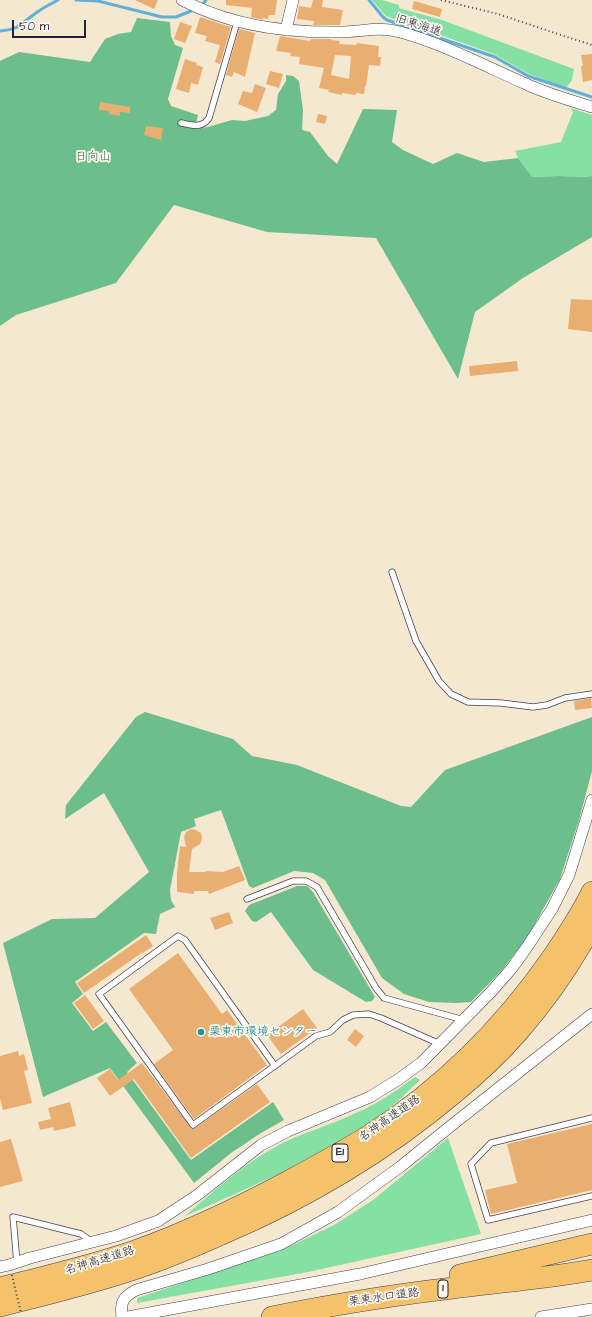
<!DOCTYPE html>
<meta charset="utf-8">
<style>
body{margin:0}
#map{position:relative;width:592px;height:1317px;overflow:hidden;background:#f5e8d1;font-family:"Architects Daughter",sans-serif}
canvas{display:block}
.scale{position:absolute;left:12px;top:20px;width:74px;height:18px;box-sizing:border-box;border:2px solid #22223b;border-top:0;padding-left:5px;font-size:12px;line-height:14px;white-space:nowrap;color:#22223b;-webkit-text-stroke:3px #fbf7ec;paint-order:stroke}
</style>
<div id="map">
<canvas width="592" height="1317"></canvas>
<div class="scale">50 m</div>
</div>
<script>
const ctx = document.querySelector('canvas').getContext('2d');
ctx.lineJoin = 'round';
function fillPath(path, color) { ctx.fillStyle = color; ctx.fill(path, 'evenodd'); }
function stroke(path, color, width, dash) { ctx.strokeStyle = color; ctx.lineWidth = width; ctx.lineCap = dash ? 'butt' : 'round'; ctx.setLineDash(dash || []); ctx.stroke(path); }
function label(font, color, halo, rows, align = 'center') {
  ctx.font = font + ' "Architects Daughter","Klee One",sans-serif'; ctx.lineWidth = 3.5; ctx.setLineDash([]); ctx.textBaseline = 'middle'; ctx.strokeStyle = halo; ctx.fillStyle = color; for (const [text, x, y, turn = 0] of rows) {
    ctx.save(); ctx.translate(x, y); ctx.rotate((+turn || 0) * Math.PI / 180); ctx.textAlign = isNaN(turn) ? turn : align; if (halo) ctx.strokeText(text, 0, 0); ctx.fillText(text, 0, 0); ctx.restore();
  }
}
fillPath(new Path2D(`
 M372,0H382L399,5V8L442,20L574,69L572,80L566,88L529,74L494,54L386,16Z
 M571,108L592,115V176L585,177L559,176L532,177L518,158L515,151L561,142L573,112Z
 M415,1077L420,1080C405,1094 391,1109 374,1120C315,1159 250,1188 185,1216C214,1191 243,1164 277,1146C303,1132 332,1125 358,1112C379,1103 397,1090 415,1077Z
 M448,1138L481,1234L308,1272L137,1303V1298L282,1250L334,1225L373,1200Z`), '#86e0a5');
fillPath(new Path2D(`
 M137,18L170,22L171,36L175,45L183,48L168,99L171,106L198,115L195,129L204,128L232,120L245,121L268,116L276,110L278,94L286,81V75L293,76L299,81L303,110L302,130L310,132L328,156L337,164L363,109L397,110L392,142L403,150L433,164L457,153L484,162L518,158L532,177L559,176L585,177L592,176V237L523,278L475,312L458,379L376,238L267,232L174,205L116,283L16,315L0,326V61L19,52L90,62L105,39L118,34L131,32Z
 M145,712L233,739L252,756L297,765L401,806L411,807L445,770L592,717V771L579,820L560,879L527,938L502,970L471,1002L456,1003L429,1002L404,994L382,978L325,880L313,873L294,871L253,888L249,886L221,810L194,819L196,826L181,832L170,890L171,900L175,907L160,914L156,934L144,933L75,982L83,994L72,1003L93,1031L106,1022L137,1063L127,1072L191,1160L273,1102L284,1120L261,1133L231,1153L194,1183L110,1068L43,1097L3,943L52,919L95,918L149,872L104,793L65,819L66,805L136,717Z
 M297,886H307L313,892L375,997L372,1001L366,1002L313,970L271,912L256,922L252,921L245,911L249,905Z`), '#6cbe8a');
stroke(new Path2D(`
 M76,0L98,1L162,17H176L191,11
 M369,0L383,17L387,20L495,57L528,76L592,97
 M202,5L206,0
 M0,31C21,29 20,24 36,13C42,8 51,4 58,0`), '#5eafd9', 3);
fillPath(new Path2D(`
 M135,0H158L154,9Z
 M226,0H277L275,15H269L268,19L263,18V20L251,17L252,8L226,5Z
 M313,0H323L322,7L343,10L340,25H313L314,21L297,19L299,6L311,8Z
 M414,1L442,9L440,17L412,9Z
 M200,17L231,27L220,64L215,62L220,45L205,41L207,36L195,33Z
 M180,22L192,26L185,43L174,39Z
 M239,29L255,33L245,77L234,72L232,77L226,75Z
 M280,36L310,41L311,39H331V40L340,41L339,44L356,45L357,43L379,46L378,57H381L380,66L369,65L366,86H365L364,94L356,93V95L342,93V95L328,92L329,90L319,88L324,68L299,64L300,57L290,56L291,53L276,51ZM335,55L351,56L349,79L331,75Z
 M592,54V80L583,82L581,66H583L581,55Z
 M185,59L197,63L196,65L203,67L198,85L191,83L189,93L176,89Z
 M270,71L283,74L279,88L266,84Z
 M255,84L266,88L257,112L238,104L243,91L252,93Z
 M100,102L130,107V113L120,112V116L109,114V111L99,110Z
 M318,114L327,116L325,124L316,122Z
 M146,126L163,128L161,140L144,135Z
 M571,299L592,300V332L568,329Z
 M517,361L518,371L470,376L469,366Z
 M591,698L592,708L575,710L574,701Z
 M191,829L196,830L201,833L202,839L200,844L192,849L189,872H206V871L223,872L239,866L245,880L209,894L208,891H194V894L177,892V873L180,846L186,847L184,837L186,832Z
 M229,912L233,923L215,930L210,918Z
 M146,935L153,946L143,953V952L84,993L77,983Z
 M178,953L222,1014L227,1010L267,1065L194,1119L154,1064L173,1050L129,989Z
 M85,995L104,1021L93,1029L74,1003Z
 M303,1009L317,1028L281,1054L267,1035Z
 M355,1029L364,1036L356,1047L347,1040Z
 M18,1051L19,1056L24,1054L28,1070L24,1071L32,1103L3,1110L0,1098V1056Z
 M142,1063L192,1129L195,1128L257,1084L270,1102L191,1158L134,1079L110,1096L97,1078L110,1069L118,1080Z
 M70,1102L76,1126L54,1131L53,1127L40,1130L38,1122L51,1119L48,1108Z
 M592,1124V1190L491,1214L485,1190L517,1183L507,1144Z
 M11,1139L23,1181L0,1187V1142Z`), '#e9ae71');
const lane = new Path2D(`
 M181,123C192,125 202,129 209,118L237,22
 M392,572L416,641L439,681L451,694L468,702L501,703L533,707L547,705L565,698L592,694
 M247,899L293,881H306L317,887L376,988L384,998L464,1020
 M275,1066L185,940L178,936L99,994L193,1125L316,1036L330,1032L343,1020L353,1015L369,1014L381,1018L440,1044
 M592,1118L491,1143L471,1164L488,1220L592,1196
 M17,1263L13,1217L81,1234L92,1242`);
const street = new Path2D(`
 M182,0C231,26 285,33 340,32C362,32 378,26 400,32C444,44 485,66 526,84C547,94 570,100 592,107
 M286,30L293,0
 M0,1267L9,1265L30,1258L116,1236L158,1221L196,1196L261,1145L288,1131L370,1097L399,1079L421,1063L491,992L512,968L527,947L552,909L569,875L592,800
 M122,1317C120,1302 123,1297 136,1290L208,1269L281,1244L338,1212L400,1167L452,1125L592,1014
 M128,1317L360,1274L515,1238L592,1220
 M541,1317L592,1309`);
const highway = new Path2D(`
 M460,1275L592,1244
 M0,1288C45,1277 91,1266 135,1251C188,1232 238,1208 287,1182C315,1167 343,1152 370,1135C442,1089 503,1028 552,958C566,937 581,915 592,892
 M0,1306C47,1294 94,1283 140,1267C168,1258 195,1246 222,1234C306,1198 384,1152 454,1093C476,1075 498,1055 517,1033C546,1000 571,964 592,925
 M272,1317C332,1305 392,1295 453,1288C499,1282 546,1278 592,1270`);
stroke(lane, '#424052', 7);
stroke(street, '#424052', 12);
stroke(highway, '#424052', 22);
stroke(new Path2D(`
 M441,0L498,14L564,36L592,45`), '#424052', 2, [1, 3]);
stroke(lane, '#fff', 5.5);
stroke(street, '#fff', 11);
stroke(highway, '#f3c26a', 21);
stroke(new Path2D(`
 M12,1275L21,1313`), '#424052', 2, [1, 3]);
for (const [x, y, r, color] of [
 [201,1032,4,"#0f9aa8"]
]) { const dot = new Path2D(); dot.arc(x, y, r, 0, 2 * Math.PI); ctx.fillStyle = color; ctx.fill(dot); stroke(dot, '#fbf7ec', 1.5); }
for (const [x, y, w] of [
 [340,1153,16],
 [443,1289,10]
]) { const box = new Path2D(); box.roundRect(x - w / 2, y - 9, w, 18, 3); ctx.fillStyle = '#fbf7ec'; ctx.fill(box); stroke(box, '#22223b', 1); }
label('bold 11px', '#22223b', null, [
 ["E1",340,1153],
 ["1",443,1289]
]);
label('12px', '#22223b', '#fbf7ec', [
 ["旧東海道",418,26,18],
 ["名神高速道路",390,1119,-35],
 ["名神高速道路",100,1261,-17],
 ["栗東水口道路",384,1298,-8]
]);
label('12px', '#405b5b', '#fbf7ec', [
 ["日向山",93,157]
]);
label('12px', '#0d838f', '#fbf7ec', [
 ["栗東市環境センター",209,1032]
], 'left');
</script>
